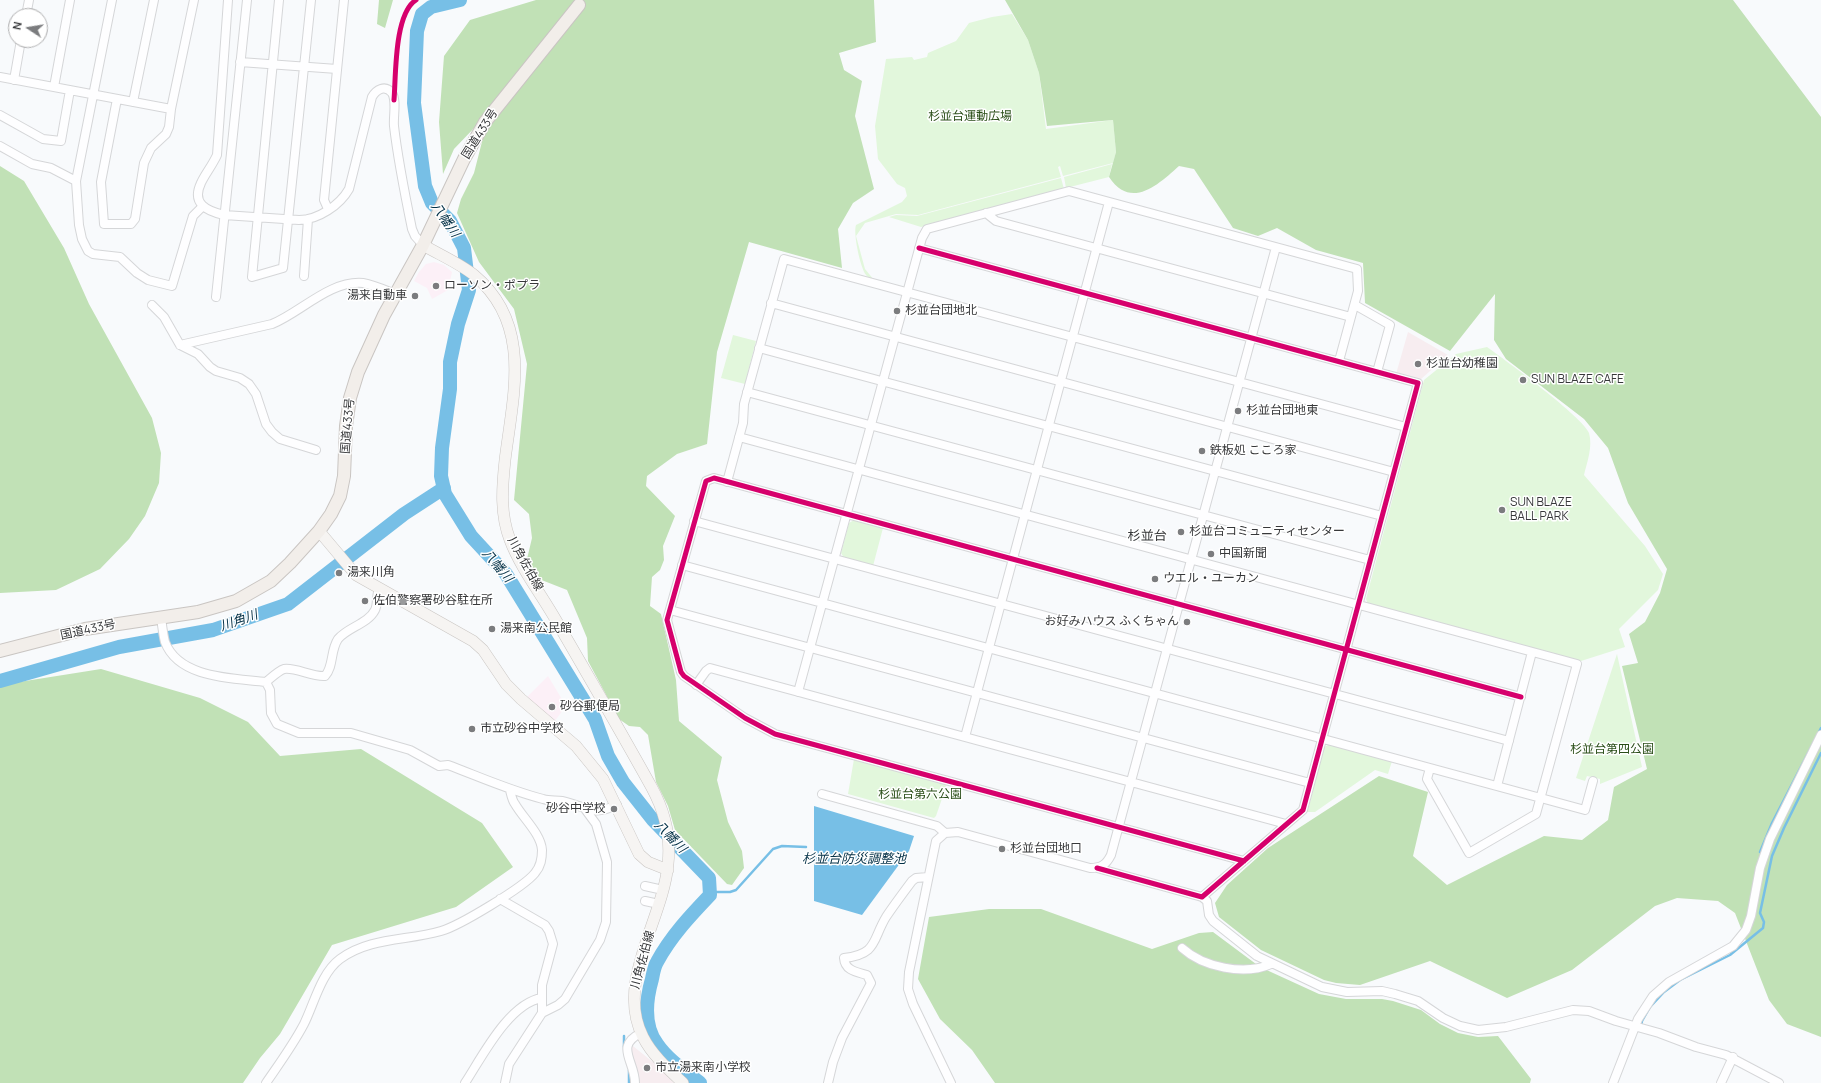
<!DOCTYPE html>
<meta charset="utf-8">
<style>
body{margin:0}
#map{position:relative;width:1821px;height:1083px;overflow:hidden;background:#f8fafc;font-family:Manrope,sans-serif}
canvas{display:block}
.north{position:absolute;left:8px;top:8px;width:40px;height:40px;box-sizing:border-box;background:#fff;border:1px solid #afafb0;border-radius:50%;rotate:282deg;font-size:11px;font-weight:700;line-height:16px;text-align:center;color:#37383a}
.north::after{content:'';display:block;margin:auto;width:14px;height:18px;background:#7b7c7e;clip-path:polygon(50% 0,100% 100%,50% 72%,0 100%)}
</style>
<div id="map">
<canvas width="1821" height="1083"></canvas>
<div class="north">N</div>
</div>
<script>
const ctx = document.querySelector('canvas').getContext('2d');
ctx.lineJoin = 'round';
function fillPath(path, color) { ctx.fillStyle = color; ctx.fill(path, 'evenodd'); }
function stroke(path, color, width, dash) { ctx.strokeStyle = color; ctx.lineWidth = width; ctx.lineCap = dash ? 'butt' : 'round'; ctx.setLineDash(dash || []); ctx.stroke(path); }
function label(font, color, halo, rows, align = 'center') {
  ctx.font = font + ' Manrope,"Noto Sans JP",sans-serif'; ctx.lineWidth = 3; ctx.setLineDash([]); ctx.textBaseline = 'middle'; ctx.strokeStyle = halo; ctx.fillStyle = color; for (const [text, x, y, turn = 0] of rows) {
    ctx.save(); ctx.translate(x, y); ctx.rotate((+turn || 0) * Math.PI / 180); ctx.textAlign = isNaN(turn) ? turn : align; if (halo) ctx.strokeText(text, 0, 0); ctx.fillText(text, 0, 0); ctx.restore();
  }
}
fillPath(new Path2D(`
 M434,262L444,265L452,272L448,290L432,299L427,288L414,281L419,272L426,264Z
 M548,676L563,701L567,705L554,722L526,698Z`), '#fcf0f7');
fillPath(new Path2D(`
 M1408,332L1448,355L1420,380L1396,374Z
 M633,1046L654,1063L674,1083H638L631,1049Z`), '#f7edf0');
fillPath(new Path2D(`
 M1012,14L1028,40L1039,73L1046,129L1113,120L1116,152L1113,163L1063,176L1060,166L1058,167L1061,177L918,215L896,214L865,223L856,236L865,269L874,280C871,279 868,278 866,275C860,267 853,233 856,225L902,202L907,196L905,188L897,184L878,159L875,126L886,59L912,57L914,60L927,57L928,53L956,41L969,23L992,17Z
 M1112,164L1109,177L1066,188L1064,177Z
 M1061,178L1064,189L921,227L889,217L896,215L917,216Z
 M733,335L756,341L745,384L721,378Z
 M1487,347C1504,359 1584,418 1589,433C1593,447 1587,462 1584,475L1645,546L1663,574L1658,590L1619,629L1625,647L1581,661L1368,604L1366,599L1424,380L1456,354Z
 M854,520L883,528L873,566L844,558L841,553L849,523Z
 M1617,654L1642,767L1600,784V779L1587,776L1585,781L1576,778Z
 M1330,744L1392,761L1388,774L1375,770L1315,812H1305L1308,810L1324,747Z
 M854,759L947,784L936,816L934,818L848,794Z`), '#e2f7dc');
fillPath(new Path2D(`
 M379,0H393L385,28L377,24Z
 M536,0H874L876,42L839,53L844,70L862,81L855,116L874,189L853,203L838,229L842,268L749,242L717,352L707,444L677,454L647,476L646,486L675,516L663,546L664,560L660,570L652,577L650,606L661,614L676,680L679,721L722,757L717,780L728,822L742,851L744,868L732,885L727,884L675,830L668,806L656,782L648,735L640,727L629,726L619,719L588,661L587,638L567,590L539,579L527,559L532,538L529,514L514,500L527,364L514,309L479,262L457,213L461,199L474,173L484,134L477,125L454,149L443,174L439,122L444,56L470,20Z
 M1005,0H1733L1821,117V1037L1787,1024L1769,1000L1735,913L1718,901L1677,898L1655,906L1572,970L1507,998L1430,961L1360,985L1336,983L1324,980L1261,950L1219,917L1215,903L1227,885L1268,848L1379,776L1428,792L1413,856L1447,885L1544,836L1582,840L1608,820L1614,787L1647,769L1622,666L1638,663L1629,634L1645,622L1660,593L1667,569L1628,503L1608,448L1584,419L1506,359L1494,340L1495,294L1450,351L1365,303L1363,263L1316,250L1277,228L1258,236L1233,228L1194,169L1179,166C1158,185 1131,210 1109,177L1116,152L1113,120L1047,126L1039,73L1028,40Z
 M0,166L24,181L64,248L89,304L152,418L161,453L159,483L145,516L129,539L100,569L56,590L0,593Z
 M101,669L200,698L248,722L280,756L361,749L482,823L513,867L456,907L332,945L280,1034L260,1058L243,1083H0V685Z
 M989,909H1041L1152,949L1199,933L1213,932L1260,967L1319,994L1346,999H1382L1393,1001L1421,1010L1440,1024L1458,1033L1478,1037L1498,1036L1531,1079L1530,1083H995L972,1050L940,1019L918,979L929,917Z`), '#c1e1b6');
fillPath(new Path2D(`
 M814,806L914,836L909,851L862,915L814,901Z`), '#77bfe6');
stroke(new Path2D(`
 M1760,852L1772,823L1821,728
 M710,892H730L736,890L773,849L782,846L806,847
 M1641,1026L1642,1021L1650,1007L1664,992L1680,980L1730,955L1763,928L1764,922L1760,913L1772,856L1784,828L1821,753
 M624,1036V1047
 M629,1070V1083`), '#77bfe6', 2.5);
stroke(new Path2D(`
 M460,0L431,7L422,14L417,31L414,103L425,186L432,203L450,221L464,248L469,290L458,324L450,362V389L442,448L441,476L445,494L471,536L506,574L595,719L608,756L623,782L653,820L709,878L710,895C691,915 671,936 657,962C654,967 653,974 652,979C646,1000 643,1025 657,1044C668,1060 685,1071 700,1083
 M0,681L119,647L213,630L288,604L404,514L444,488`), '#77bfe6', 14);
const minor = new Path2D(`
 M112,0L76,181L79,225L82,239L88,251L93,254L120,257L137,273L148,280L172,286L193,216L202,207
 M228,0L217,155C212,166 205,174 201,183C191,204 207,211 224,215L299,220C318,220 340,205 349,189L372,97C376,90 385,84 392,93C397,101 393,117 394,126C398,161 405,195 412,229L415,236L423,245
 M279,0L252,277L283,268L311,0
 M26,16L29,0
 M240,62L337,69
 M0,77L171,109
 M14,80L21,40
 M54,87L70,0
 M117,99L101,182L104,224H131L135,219L144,163L151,148L166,134L169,127L171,109L194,0
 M133,102L154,0
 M0,115L43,139L61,141L70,90
 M0,146L32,164L51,168L76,181
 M328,209L324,200L344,0
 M986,213L996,221L1351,317
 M919,248L1418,383L1303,810L1202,897L1097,868
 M304,276L308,219
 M216,297L247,0
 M771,303L1394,472
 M152,305L164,317L180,345L198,354L210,367L216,371L240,378L249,384L256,394L266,424L272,432L280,439L316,450
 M1355,305L1390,325L1377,372
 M180,345L272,324C300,313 330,280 363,283C374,285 385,290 395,294
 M759,348L1382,516
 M747,392L1370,560
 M739,437L1577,664L1536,814L1469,853L1427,779L1430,768
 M727,482L743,423L744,404L784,259L1406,427
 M694,521L1509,741
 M682,565L1585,810L1593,781
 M670,610L1310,783
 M161,617C162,625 163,634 165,642C179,679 234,678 266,682L270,690L271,713L277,724L299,733H351L410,750L439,766L448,765C480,777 511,791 543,799C549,801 556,800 562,801C586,806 591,817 617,805
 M266,682C271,678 278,671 284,669C295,667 312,677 325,676C334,666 330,651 338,639C348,627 368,624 375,610C378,604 376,596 379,589
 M696,685L706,671L710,668L1286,824
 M798,692L922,238L927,229L1069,191L1357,269L1358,291L1339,361
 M965,737L1109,202
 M1497,786L1532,652
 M822,794L937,826L945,833
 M1244,861L775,734L745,718L684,676L681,672L667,620L706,481L714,478L1521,697
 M645,886L663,890
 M1202,897L1207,901L1209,915L1213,921L1257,956L1322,987L1347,992L1382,991L1395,994L1418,1001L1443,1018L1460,1026L1478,1030L1506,1027L1573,1010L1589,1011L1616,1021L1659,1033L1696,1047L1726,1055L1779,1083
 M500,899L545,925L549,931L553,944L542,985V1013L509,1064L505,1083
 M645,901L659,904
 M1182,948C1203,967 1244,976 1271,964
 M542,1013L558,1005L565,999L600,940L606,922L607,862L596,824L585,809
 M266,1083C279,1064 293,1045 304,1024C314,1004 321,973 340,959C370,937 407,941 441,931C459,926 524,887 535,873C541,866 542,859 542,850C541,834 523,818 515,804C512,800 511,794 510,790
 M465,1083C482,1057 509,1003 542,998
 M635,1083C635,1061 614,1046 641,1033
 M828,1083L833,1062L842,1038L871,983L867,975C857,972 845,971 844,958C878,954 872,940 886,917C894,905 903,893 912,881L916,878L928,877
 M951,1083L913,1004L908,989L909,972L936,841L945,833L958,832L1090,868C1101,868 1106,865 1111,855L1276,247
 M1613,1083L1638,1019L1653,996L1669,982L1733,946L1746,930L1751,916L1760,868L1770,839L1821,735
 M1721,1083L1733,1057`);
const major = new Path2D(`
 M423,245C440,255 459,263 474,275C533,324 513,395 505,460C502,488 500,514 510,540C521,569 542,595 557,622C589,677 621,732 652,788C665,812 671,837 668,864C663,920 615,982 643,1037C652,1055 668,1069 683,1083
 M319,531L356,575L473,641L483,650L506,684L521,699L576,746L603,779L639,854L648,862L668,870`);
const highway = new Path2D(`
 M0,651L85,629L198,612L236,601L271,581L290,563L319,531L331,514L340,496L344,476L346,426L350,398L358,372L384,315L423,245L464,159L485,122L579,5`);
stroke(minor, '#d5d6d8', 10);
stroke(major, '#c9c5c2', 12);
stroke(highway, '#c9c5c2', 14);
stroke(minor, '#fefeff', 8);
stroke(major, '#f6f4f2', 11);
stroke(highway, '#f2eeea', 12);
stroke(new Path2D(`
 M394,100C396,76 394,14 416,0
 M919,248L1418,383L1303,810L1202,897L1097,868
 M1244,861L775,734L745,718L684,676L681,672L667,620L706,481L714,478L1521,697`), '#d6006c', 5);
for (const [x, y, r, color] of [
 [436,286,4,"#7b7c7e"],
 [415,296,4,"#7b7c7e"],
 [897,311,4,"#7b7c7e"],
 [1418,364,4,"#7b7c7e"],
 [1523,380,4,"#7b7c7e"],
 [1238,411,4,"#7b7c7e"],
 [1202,451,4,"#7b7c7e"],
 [1502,510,4,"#7b7c7e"],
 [1181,532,4,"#7b7c7e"],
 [1211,554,4,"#7b7c7e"],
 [339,573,4,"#7b7c7e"],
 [1155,579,4,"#7b7c7e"],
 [365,601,4,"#7b7c7e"],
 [1187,622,4,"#7b7c7e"],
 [492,629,4,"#7b7c7e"],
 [552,707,4,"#7b7c7e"],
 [472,729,4,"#7b7c7e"],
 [614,809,4,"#7b7c7e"],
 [1002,849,4,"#7b7c7e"],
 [647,1068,4,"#7b7c7e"]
]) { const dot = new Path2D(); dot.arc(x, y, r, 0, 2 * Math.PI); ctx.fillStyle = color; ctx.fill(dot); stroke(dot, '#fff', 1.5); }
label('12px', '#2a4e18', '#fff', [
 ["杉並台運動広場",970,117],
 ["杉並台第四公園",1612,750],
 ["杉並台第六公園",920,795]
]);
label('12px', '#37383a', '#fff', [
 ["国道433号",480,134,-58],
 ["国道433号",348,426,-85],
 ["川角佐伯線",525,564,61],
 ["国道433号",88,630,-12],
 ["川角佐伯線",643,960,-75]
]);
label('12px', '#37383a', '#fff', [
 ["ローソン・ポプラ",444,286],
 ["湯来自動車",407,296,"right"],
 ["杉並台団地北",905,311],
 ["杉並台幼稚園",1426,364],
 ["SUN BLAZE CAFE",1531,380],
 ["杉並台団地東",1246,411],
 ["鉄板処 こころ家",1210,451],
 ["SUN BLAZE",1510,503],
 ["BALL PARK",1510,517],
 ["杉並台コミュニティセンター",1189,532],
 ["中国新聞",1219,554],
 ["湯来川角",347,573],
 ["ウエル・ユーカン",1163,579],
 ["佐伯警察署砂谷駐在所",373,601],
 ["お好みハウス ふくちゃん",1179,622,"right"],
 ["湯来南公民館",500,629],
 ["砂谷郵便局",560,707],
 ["市立砂谷中学校",480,729],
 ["砂谷中学校",606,809,"right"],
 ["杉並台団地口",1010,849],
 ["市立湯来南小学校",655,1068]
], 'left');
label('italic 13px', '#033046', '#fff', [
 ["八幡川",445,220,55],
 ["八幡川",497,566,50],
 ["川角川",239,621,-19],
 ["八幡川",670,837,46],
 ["杉並台防災調整池",854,859]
]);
label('13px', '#37383a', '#fff', [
 ["杉並台",1147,536]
]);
</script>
